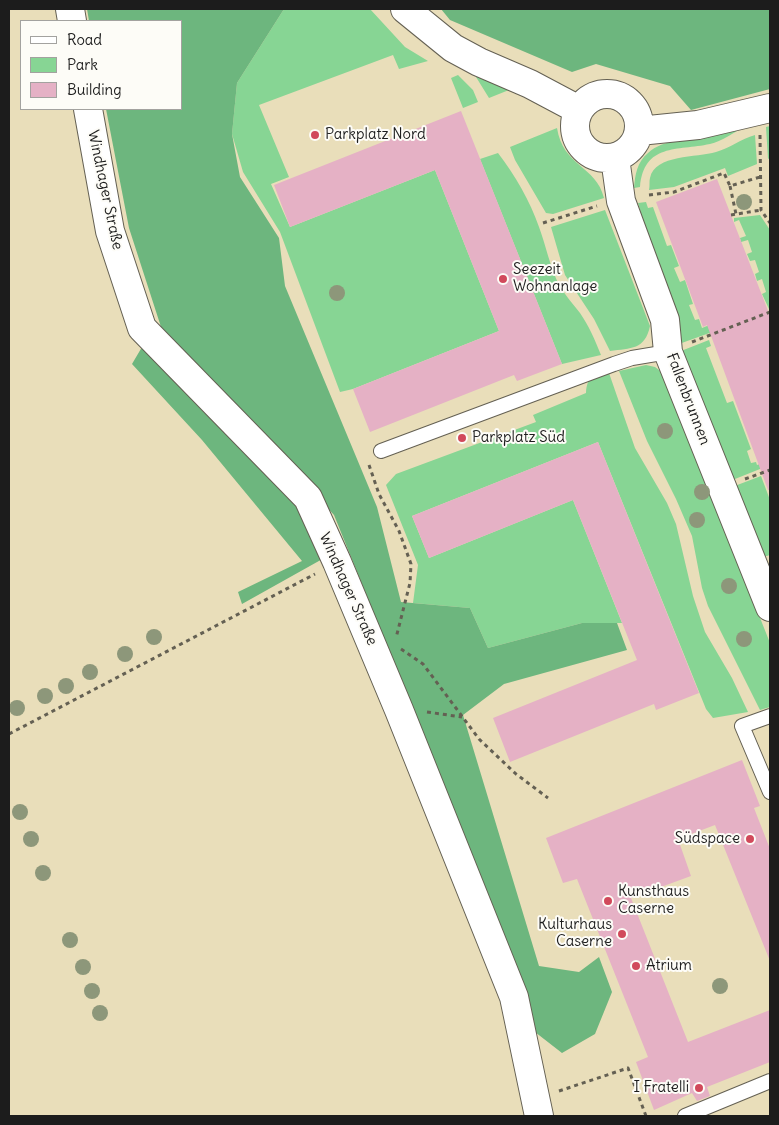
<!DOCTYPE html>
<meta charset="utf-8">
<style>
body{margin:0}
#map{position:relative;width:779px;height:1125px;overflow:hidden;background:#e9deba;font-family:Delius,sans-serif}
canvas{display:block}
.frame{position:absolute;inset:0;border:10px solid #1c1c1c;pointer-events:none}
.legend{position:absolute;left:20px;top:20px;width:162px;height:90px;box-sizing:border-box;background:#fdfcf7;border:1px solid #a3a29f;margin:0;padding:6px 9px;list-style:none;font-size:15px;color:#1c1c1c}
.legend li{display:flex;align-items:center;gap:10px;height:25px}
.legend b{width:25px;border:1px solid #a3a29f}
</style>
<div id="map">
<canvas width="779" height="1125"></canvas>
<div class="frame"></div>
<ul class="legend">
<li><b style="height:6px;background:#fff"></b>Road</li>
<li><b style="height:14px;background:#87d594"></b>Park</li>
<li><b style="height:14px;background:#e5b1c5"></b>Building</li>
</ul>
</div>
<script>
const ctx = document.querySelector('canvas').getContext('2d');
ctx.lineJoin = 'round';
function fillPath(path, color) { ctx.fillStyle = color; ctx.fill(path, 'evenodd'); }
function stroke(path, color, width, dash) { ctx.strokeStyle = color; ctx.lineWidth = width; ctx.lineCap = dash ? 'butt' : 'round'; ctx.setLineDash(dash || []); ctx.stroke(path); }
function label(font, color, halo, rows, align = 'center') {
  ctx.font = font + ' Delius,sans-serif'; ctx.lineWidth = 4; ctx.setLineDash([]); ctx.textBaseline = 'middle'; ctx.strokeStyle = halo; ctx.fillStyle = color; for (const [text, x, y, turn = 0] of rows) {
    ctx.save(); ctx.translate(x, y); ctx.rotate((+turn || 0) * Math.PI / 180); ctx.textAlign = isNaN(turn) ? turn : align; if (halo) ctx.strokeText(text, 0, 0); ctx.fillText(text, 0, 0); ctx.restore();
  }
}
fillPath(new Path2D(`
 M284,9H370L405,47L428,61L399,69L393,55L259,105L289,177L271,184L290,227L435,170L499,331L353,389L340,392L280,232L243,172L232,134L237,83Z
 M478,74L509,90L489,98L476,77Z
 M458,75L473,90L478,102L463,108L451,78Z
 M770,126V158L768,159L766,127Z
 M744,127C733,133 722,141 710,144C677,151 644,143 640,187L634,188C635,175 637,162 648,153C663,139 691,139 711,136C722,133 733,130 744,127Z
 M557,128C563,167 596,165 604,198L553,214L546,213L515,160L510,147Z
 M755,135L757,164L728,176L725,168L674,187L649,190C650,186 649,181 650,178C655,154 697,158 716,152C730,148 741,139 755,135Z
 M498,153C515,175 530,201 539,227C546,246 550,267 559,285C565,295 573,304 580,313C589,326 595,340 601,355L562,364L480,159Z
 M646,202L648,208L653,207L667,246L671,245L679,266L674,268L680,282L685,280L693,304L689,305L695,320L699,319L702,328L747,310L751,318L679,344L638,203Z
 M605,210L650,326C645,350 631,348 610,351L594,319L565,275L551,227Z
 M760,215L770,230V308L769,309L762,294L766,292L762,279L757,281L755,274L759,272L755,260L750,261L747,254L752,252L748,240L741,242L740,238L746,236L739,220L734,222V218Z
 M709,340L711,346L706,348L727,403L733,401L751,449L747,451L751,463L756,462L757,465L770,460V465L730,481L681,351Z
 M646,365L655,367L663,373L770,643V707L760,710L708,606L702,588L692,536L676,499L647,441L619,371Z
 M609,373L635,448L667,503L676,524L693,596L705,632L732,678L748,712L713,718L706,709L598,442L412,516L429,558L573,500L622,623H582L488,648L470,608L413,603L418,565L386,485L396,474L536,422L533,415L586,393C587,375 594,377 609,373Z
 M761,476L770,500V555L760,558L732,487Z`), '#87d594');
fillPath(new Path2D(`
 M87,9H284L237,83L232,134L240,177L279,238L285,286L377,507L401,602L470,608L488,648L582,623H617L627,650L504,684L463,715L539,966L579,972L599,957L612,992L595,1034L562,1053L535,1032L472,856L334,515L161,327L129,228L106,109H181V21H89Z
 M441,9H770V89L691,110L670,86L596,64L572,72L450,20Z
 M142,347L293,499L326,557L242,604L238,592L302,561L202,440L132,364Z`), '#6db67e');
fillPath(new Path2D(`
 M461,111L562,364L517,381L514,375L370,432L353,389L499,331L435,170L290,227L274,185Z
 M717,179L770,316V490H768L707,325L703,327L656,202Z
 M598,442L699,693L656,710L654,704L510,762L493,718L637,660L573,500L429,558L412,516Z
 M742,760L760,806L754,808L770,849V961L715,825L678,839L691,876L631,898L688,1042L770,1010V1062L707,1087L710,1096L697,1101L692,1093L654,1110L636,1062L648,1057L577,879L563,883L546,838Z`), '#e5b1c5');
const lane = new Path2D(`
 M381,451L614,364L632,358L668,352
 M770,716L742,726L770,792
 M685,1116L770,1081`);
const street = new Path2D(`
 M70,9L72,21
 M405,9L453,48L479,62L530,84L579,110
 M575 126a32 32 0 1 1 64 0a32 32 0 1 1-64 0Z
 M88,109L110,231L142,328L308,498L337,562L399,710L514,997L539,1116
 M639,131L698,125L770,108
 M615,158L621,201L665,320L668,352L770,607`);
stroke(lane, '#646053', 16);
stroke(street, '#646053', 30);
stroke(new Path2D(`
 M760,135L761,210L770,223
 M730,186L736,214
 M649,195L674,192L724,173L730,186L760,177
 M731,215L761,210
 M543,223L597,206
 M692,342L770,312
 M369,465L379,494L399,531L411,564L410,583L396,638
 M745,479L770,470
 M401,649L423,664L479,739L516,774L548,798
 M427,712L462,717
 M9,734L315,574
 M559,1091L628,1068L646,1116`), '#646053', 3, [4, 4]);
stroke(lane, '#fff', 14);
stroke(street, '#fff', 28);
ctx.fillStyle = '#8d977a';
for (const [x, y] of [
 [744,202],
 [337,293],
 [665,431],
 [702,492],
 [697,520],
 [729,586],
 [154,637],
 [744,639],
 [125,654],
 [90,672],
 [66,686],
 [45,696],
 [17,708],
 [20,812],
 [31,839],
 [43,873],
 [70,940],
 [83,967],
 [720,986],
 [92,991],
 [100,1013]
]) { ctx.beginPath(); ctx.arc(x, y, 8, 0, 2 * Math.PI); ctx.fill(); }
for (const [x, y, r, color] of [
 [315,135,5,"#d1495b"],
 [503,279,5,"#d1495b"],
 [462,438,5,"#d1495b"],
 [750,839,5,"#d1495b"],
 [608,901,5,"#d1495b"],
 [622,934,5,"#d1495b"],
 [636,966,5,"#d1495b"],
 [699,1088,5,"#d1495b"]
]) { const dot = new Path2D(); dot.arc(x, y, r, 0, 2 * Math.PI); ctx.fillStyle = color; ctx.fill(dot); stroke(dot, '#fdfcf7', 2); }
label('15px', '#1c1c1c', '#fdfcf7', [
 ["Parkplatz Nord",325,135],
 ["Seezeit",513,270],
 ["Wohnanlage",513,287],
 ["Parkplatz Süd",472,438],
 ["Südspace",740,839,"right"],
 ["Kunsthaus",618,892],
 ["Caserne",618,909],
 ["Kulturhaus",612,925,"right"],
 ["Caserne",612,942,"right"],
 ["Atrium",646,966],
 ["I Fratelli",689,1088,"right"]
], 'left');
label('15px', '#1c1c1c', '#fdfcf7', [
 ["Windhager Straße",105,190,78],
 ["Fallenbrunnen",688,399,69],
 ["Windhager Straße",348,589,66]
]);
</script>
